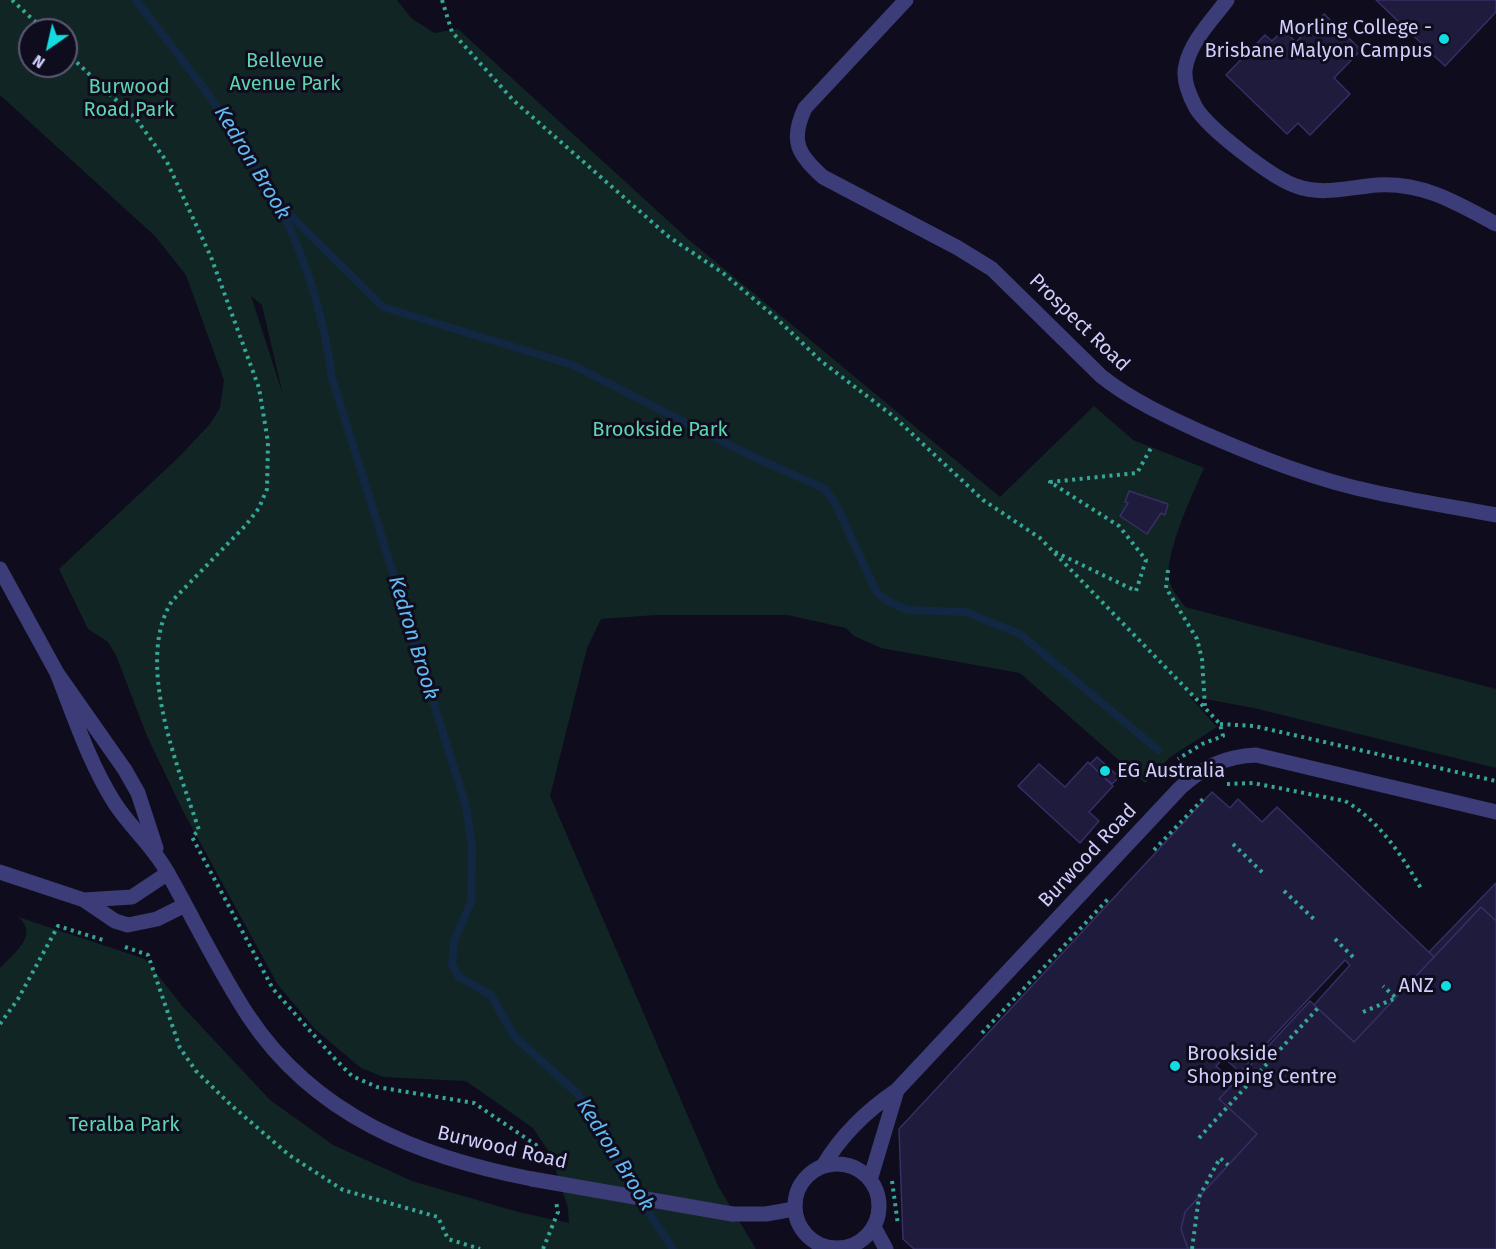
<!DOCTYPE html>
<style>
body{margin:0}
#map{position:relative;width:1496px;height:1249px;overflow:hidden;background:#0f0d1d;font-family:"Fira Sans",sans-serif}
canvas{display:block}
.north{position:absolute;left:18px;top:18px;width:60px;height:60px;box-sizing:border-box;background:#0f0d1d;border:2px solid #5c5a76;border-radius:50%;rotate:214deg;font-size:16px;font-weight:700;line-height:24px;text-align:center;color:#cfcdfb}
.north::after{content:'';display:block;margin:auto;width:21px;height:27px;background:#12dce2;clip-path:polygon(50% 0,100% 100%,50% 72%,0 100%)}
</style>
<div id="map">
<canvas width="1496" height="1249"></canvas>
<div class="north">N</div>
</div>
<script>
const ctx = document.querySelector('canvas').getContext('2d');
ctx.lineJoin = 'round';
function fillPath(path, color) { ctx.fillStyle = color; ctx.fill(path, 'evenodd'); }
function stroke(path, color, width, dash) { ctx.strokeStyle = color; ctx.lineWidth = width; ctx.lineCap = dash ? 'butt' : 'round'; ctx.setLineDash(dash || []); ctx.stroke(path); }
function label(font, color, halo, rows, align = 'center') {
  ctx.font = font + ' "Fira Sans",sans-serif'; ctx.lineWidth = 6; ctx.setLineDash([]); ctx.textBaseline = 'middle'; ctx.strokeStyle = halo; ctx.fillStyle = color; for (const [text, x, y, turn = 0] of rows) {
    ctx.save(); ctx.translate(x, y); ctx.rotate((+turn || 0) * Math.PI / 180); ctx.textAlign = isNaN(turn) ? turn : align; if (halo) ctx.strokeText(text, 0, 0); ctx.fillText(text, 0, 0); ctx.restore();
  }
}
fillPath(new Path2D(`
 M0,0H397L411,18L434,33L458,29L688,239L1000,497L1094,406L1133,440L1204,468C1193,493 1162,558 1170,583C1172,591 1181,600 1185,607L1496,689V768L1254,708L1189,696L1217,727L1170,757L1145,783L1020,673L881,648L854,636L846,628L788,615H655L601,619L587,648L550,796L718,1186L756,1249H0V968C14,953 40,935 18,917L145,959L183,1007L270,1100L333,1145L412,1181L518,1212L569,1223L568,1208L551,1155L533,1128L466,1081L384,1077L361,1068L315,1029L278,985L183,811L147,736L116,655L108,642L88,629L59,569L178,458L210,424L220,408L224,380L186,275L155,236L0,95ZM30,30H66V66H30ZM251,296L262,305L283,395Z`), '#112624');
stroke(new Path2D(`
 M136,0C231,123 312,218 332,378L466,806L472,847L471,902L454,941L452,964L459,977L491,995L514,1036L578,1094L628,1182L673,1249
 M286,211L383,307L573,365L745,453L825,489L835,503L877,593L891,603L908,610L966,612L1020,634L1158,750`), '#112742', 8);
const building = new Path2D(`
 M1376,0H1496V12L1445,66Z
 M1324,14L1361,50L1334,78L1350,94L1310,135L1298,123L1287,134L1226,75L1265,35L1272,41L1283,30L1296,42Z
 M1129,491L1168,504L1165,515L1161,513L1147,534L1120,516L1128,503L1125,502Z
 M1097,757L1119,777L1112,784L1090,764Z
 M1088,762L1113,786L1089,812L1099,821L1080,843L1018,786L1039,764L1065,787Z
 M1212,792L1230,808L1238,799L1262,822L1277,807L1434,957L1354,1042L1314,1005L1350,965L1345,960L1240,1072L1224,1058L1216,1066L1234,1083L1219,1099L1257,1134L1185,1212L1181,1229L1188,1249H914L903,1239L899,1129Z
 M1496,883V921L1481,907L1434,957L1429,952Z
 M1481,907L1496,921V1249H1188L1181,1229L1185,1212L1257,1134L1219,1099L1310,1001L1354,1042Z`);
fillPath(building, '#1f1b3c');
stroke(building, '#362f66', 1.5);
stroke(new Path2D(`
 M12,0L44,30
 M442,0L452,32L513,100L669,237L723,273L775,317L821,361L893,416L983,500L1040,538L1205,708L1220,724L1223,736L1202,744L1178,759
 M66,52L137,120L167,162L211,257L259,388L268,442L267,489L259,508L246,525L172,601C134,662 178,767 199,830L192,837L273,989L335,1059L352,1076L377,1087L474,1103L536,1145L545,1161
 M1055,552L1136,591L1146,560L1119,526L1050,482L1137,473L1151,448
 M1168,570L1166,588L1197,639L1202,659L1205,707
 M1220,724L1254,726L1496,781
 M1227,784L1253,783L1345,801C1380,821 1402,856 1422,890
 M1233,844L1264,874
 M1154,850L1203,799
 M1284,891L1316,921
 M1335,939L1356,960
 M125,947L148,955L180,1048L196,1071L231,1105L289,1155L343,1190L438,1217L448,1239L480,1249
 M1363,1012L1396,998L1383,986
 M0,1024L18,999L58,926L103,940
 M982,1033L1110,897
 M1199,1138L1318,1008
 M892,1181L898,1225
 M543,1249L558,1212L556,1202
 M1192,1249L1199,1197L1220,1158L1228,1165`), '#36a697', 4, [3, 4.5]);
stroke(new Path2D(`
 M906,0L805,108C790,140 797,154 823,177L958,248L992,269L1101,376C1131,400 1166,416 1201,432C1256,456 1315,480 1374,492C1414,501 1455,507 1496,515
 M1227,0C1213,19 1191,41 1186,65C1182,79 1189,95 1196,108C1209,129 1272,178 1296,186C1322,196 1350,187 1377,185C1423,182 1457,203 1496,224
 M0,569L57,673L125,770L138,793L156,848
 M57,673C74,716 89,762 114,802C129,826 152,845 166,870C194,919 218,970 249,1017C315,1116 419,1157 532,1179
 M0,872L84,900L115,921L128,925L157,919L185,905
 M84,900L132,897L168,873
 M795 1206a42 42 0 1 1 84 0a42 42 0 1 1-84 0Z
 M823,1166C842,1134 866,1111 897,1090L1180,788C1202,768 1225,756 1256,755L1496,812
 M870,1180L897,1090
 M732,1214H766L794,1209
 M874,1227L886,1249`), '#3c3d78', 15);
stroke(new Path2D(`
 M532,1179L732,1214`), '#3c3d78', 15);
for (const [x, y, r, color] of [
 [1444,39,6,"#12dce2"],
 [1105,771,6,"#12dce2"],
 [1446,986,6,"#12dce2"],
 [1175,1066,6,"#12dce2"]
]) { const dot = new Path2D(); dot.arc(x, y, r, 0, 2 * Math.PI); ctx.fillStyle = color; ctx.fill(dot); stroke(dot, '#0f0d1d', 2); }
label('20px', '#cfcdfb', '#0f0d1d', [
 ["Morling College -",1432,28],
 ["Brisbane Malyon Campus",1432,51],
 ["EG Australia",1117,771,"left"],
 ["ANZ",1434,986],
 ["Brookside",1187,1054,"left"],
 ["Shopping Centre",1187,1077,"left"]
], 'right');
label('20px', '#5fd4af', '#0f0d1d', [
 ["Bellevue",285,61],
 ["Avenue Park",285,84],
 ["Burwood",129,87],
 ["Road Park",129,110],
 ["Brookside Park",660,430],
 ["Teralba Park",124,1125]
]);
label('20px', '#cfcdfb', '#0f0d1d', [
 ["Prospect Road",1079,323,44],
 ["Burwood Road",1088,856,-47],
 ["Burwood Road",502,1148,13]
]);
label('italic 21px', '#63baf3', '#0f0d1d', [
 ["Kedron Brook",252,163,59],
 ["Kedron Brook",413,638,73],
 ["Kedron Brook",615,1155,58]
]);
</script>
